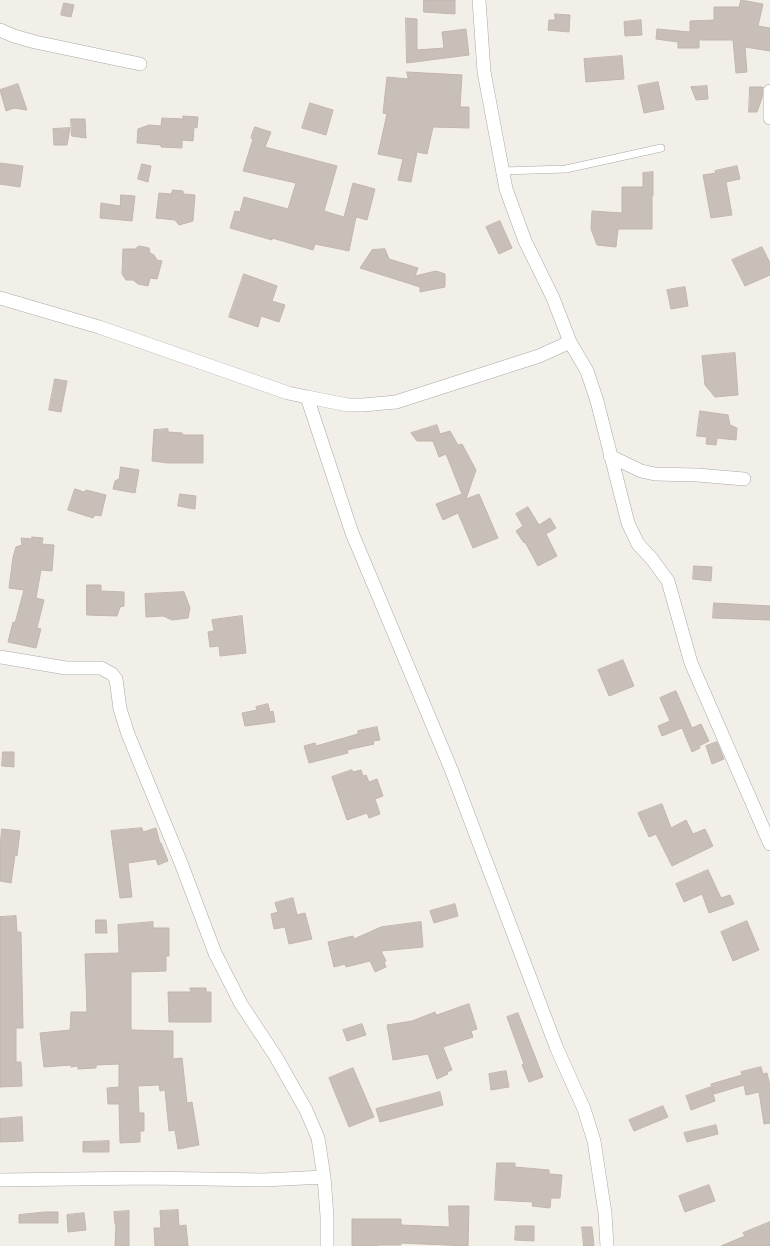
<!DOCTYPE html>
<style>
body{margin:0}
canvas{display:block;background:#f2efe9}
</style>
<canvas width="770" height="1246"></canvas>
<script>
const ctx = document.querySelector('canvas').getContext('2d');
ctx.lineJoin = 'round';
function fillPath(path, color) { ctx.fillStyle = color; ctx.fill(path, 'evenodd'); }
function stroke(path, color, width, dash) { ctx.strokeStyle = color; ctx.lineWidth = width; ctx.lineCap = dash ? 'butt' : 'round'; ctx.setLineDash(dash || []); ctx.stroke(path); }
const building = new Path2D(`
 M424,0H455V14L424,12Z
 M741,0L763,4L758,26L770,28V51L745,47L747,72L736,73L733,40H699V48H678V42L656,39L657,29L690,32V21L714,20V7H739Z
 M64,3L74,5L71,17L61,15Z
 M555,14L570,15L569,32L548,30L549,20H555Z
 M406,18L417,19V50L444,48L442,32L466,29L469,55L407,63Z
 M641,20L642,35L625,36L624,22Z
 M622,56L624,79L586,82L584,59Z
 M407,72L462,75L460,107H469V128L433,127L427,154L417,152L411,182L398,180L403,159L378,154L387,114L383,113L387,77L408,79Z
 M658,82L664,109L644,113L638,86Z
 M18,84L27,110L14,108L6,111L0,90Z
 M707,86L708,99L696,100L691,87Z
 M750,87H763L762,98L757,112H749Z
 M310,103L333,110L326,135L302,128Z
 M183,116L198,117L197,128L194,127L193,141L182,140V148L161,147V145L137,143L138,129L149,125L161,126L162,118L183,119Z
 M71,119H85L86,138L72,136Z
 M255,127L271,132L265,147L337,166L324,211L344,217L353,183L375,189L367,220L356,217L349,251L315,244L313,250L272,238V240L230,228L235,211L240,212L244,197L288,209L296,183L243,171L253,139L251,138Z
 M70,128L67,145H54L53,129Z
 M0,163L23,166L20,187L0,184Z
 M142,164L151,166L148,182L138,179Z
 M737,166L740,179L726,182L732,215L711,218L703,175L716,173L715,171Z
 M653,172V196H652V229H618L616,247L597,245L591,229L592,211L622,213V187H643V173Z
 M173,190L183,191V194L195,195L193,221L179,225L175,220L156,218L159,193L171,194Z
 M121,195L135,196L132,221L100,218L101,203L120,206Z
 M500,221L512,248L499,254L486,227Z
 M139,246L149,248L150,253L154,255L157,260L162,261L157,279L150,278L148,286L138,284L133,280H126L122,274L123,249H135Z
 M762,247L770,263V275L745,286L732,260Z
 M385,249L389,259L418,268L415,276L436,271L445,274V287L420,292V287L360,268L372,250Z
 M244,274L277,286L272,301L285,305L279,322L261,316L258,327L229,317Z
 M685,287L688,306L671,309L667,290Z
 M735,353L738,395L715,397L705,385L702,356Z
 M55,379L67,381L61,412L49,410Z
 M700,411L728,415L730,425L737,428L736,440L717,438L716,445L706,444L707,437L697,436Z
 M437,425L440,434L450,431L458,445L462,444L476,470L466,499L479,494L498,538L473,548L458,513L443,520L436,504L462,494L446,454L439,457L433,441H417L411,433Z
 M168,429V432L182,433L183,435H203V463H168L152,461L154,430Z
 M121,467L139,470L135,493L113,489L115,481L119,479Z
 M75,489L84,492L86,490L106,495L101,516L95,515L93,518L68,510Z
 M180,494L196,496L195,509L178,506Z
 M528,507L539,525L550,518L556,528L546,534L557,556L538,566L525,542L524,543L516,531L523,526L516,514Z
 M32,537L43,538L42,544L54,545L52,571L41,570L36,598L44,600L37,628L41,629L36,648L8,642L13,622L15,623L24,590L9,588L13,557L16,547L22,545L21,538L32,539Z
 M694,566L712,567L711,581L693,579Z
 M87,585H101V591L124,592V606L120,607L117,616L87,615Z
 M184,592L190,608L188,618L172,620L163,616L146,617L145,594Z
 M714,603L770,606V620L713,618Z
 M242,616L246,653L220,656L219,646L210,647L208,632L214,631L212,620Z
 M623,660L634,686L609,696L598,670Z
 M676,691L692,728L701,724L709,741L699,746L700,748L692,752L682,728L662,736L658,726L670,721L660,698Z
 M268,704L270,712L273,711L275,722L245,726L242,713L257,710L256,707Z
 M377,727L380,740L373,741L374,744L347,750L348,753L309,763L304,746L315,743L316,746L358,734V731Z
 M717,742L724,759L712,764L706,746Z
 M3,752H14V767L2,766Z
 M352,770L353,772L361,770L363,776L366,775L369,782L377,779L383,796L375,799L380,814L369,818L367,813L347,820L332,777Z
 M662,804L671,828L686,820L693,834L705,829L713,846L672,866L656,834L649,837L638,813Z
 M142,828L143,832L156,828L160,843H161L168,861L158,865L156,859L128,863L132,897L120,898L111,831Z
 M2,829L20,831L17,856L15,855L11,883L0,881V849Z
 M708,870L721,898L730,895L734,904L709,913L702,894L684,902L676,884Z
 M293,898L297,915L305,913L312,939L289,944L285,927L274,929L271,914L278,912L275,903Z
 M455,904L458,916L434,923L430,911Z
 M16,916L17,932H21L23,1028H16V1062H21L22,1086L0,1087V917Z
 M96,920H106L107,933H96Z
 M747,921L759,950L733,961L721,932Z
 M153,922V928H169V956H166V971L131,972V1030L173,1031V1059L182,1058L187,1103L192,1102L199,1145L178,1149L175,1130L169,1131L165,1090L160,1091L159,1085L138,1086L139,1113H144V1131H140V1142L120,1143L119,1104H108L107,1088L119,1087V1064L96,1065V1068L78,1069V1066L71,1067V1065L44,1067L40,1033L70,1030L71,1012H87L85,954L119,953L118,925Z
 M421,922L423,947L381,951L386,961L384,962L386,967L375,972L370,961L346,967L345,964L334,967L328,942L353,936L354,939L381,927Z
 M190,988H206V992H211V1022H169L168,992H191Z
 M469,1004L477,1029L471,1031L473,1037L443,1047L452,1070L447,1072L448,1074L437,1079L428,1054L393,1060L387,1025L412,1021L435,1012L436,1015Z
 M518,1013L543,1077L529,1082L522,1065L524,1064L507,1017Z
 M362,1024L366,1035L347,1041L343,1030Z
 M761,1067L763,1074L767,1073L770,1086V1123L764,1124L759,1092L746,1095L744,1085L714,1094L711,1084L742,1075L741,1072Z
 M353,1068L374,1117L349,1127L329,1078Z
 M506,1071L509,1087L491,1090L489,1074Z
 M711,1087L715,1101L691,1110L686,1096Z
 M440,1092L443,1105L380,1122L376,1109Z
 M663,1106L668,1117L634,1131L629,1120Z
 M22,1117L23,1141L0,1142V1119Z
 M716,1125L718,1134L687,1142L684,1133Z
 M109,1141V1152H83V1142Z
 M497,1163H515V1167L549,1170V1174L562,1175L560,1198H551L550,1208L532,1206L533,1202L495,1200Z
 M709,1185L715,1201L685,1212L679,1196Z
 M449,1206H469L468,1246L401,1243V1245H378V1246H352V1219H401V1225L449,1227Z
 M178,1210L179,1226L186,1225L188,1246H155L154,1228H161L160,1211Z
 M129,1211V1246H115L116,1224H115L114,1212Z
 M45,1212H58V1223H19V1215Z
 M84,1213L86,1230L68,1232L67,1215Z
 M770,1222V1246H721L745,1236L743,1233Z
 M516,1226H534V1241L515,1240Z
 M582,1227H592L594,1246H584Z`);
fillPath(building, '#c7bfb8');
stroke(building, '#c4b6ab', 1);
const lane = new Path2D(`
 M502,171L566,169L661,148`);
const street = new Path2D(`
 M479,0L484,72L506,189L525,241L553,298L570,342L587,371L597,401L628,523L638,544L652,559L668,581L691,663L770,844
 M0,30L14,36L35,42L140,64
 M770,91V118
 M0,298L99,327L288,393L307,397L352,533L451,769L557,1049L584,1109L594,1141L605,1213L607,1246
 M307,397L348,405H363L396,402L539,356L570,342
 M610,456L641,471L655,474L697,475L744,479
 M0,657L66,668H101L112,674L116,679L120,709L128,734L181,863L215,953L241,1004L276,1057L306,1110L318,1138L324,1177
 M0,1180L148,1178L264,1180L324,1177L327,1216V1246`);
stroke(lane, '#a9a9a9', 8);
stroke(street, '#a9a9a9', 14);
stroke(lane, '#fff', 7);
stroke(street, '#fff', 13);
</script>
